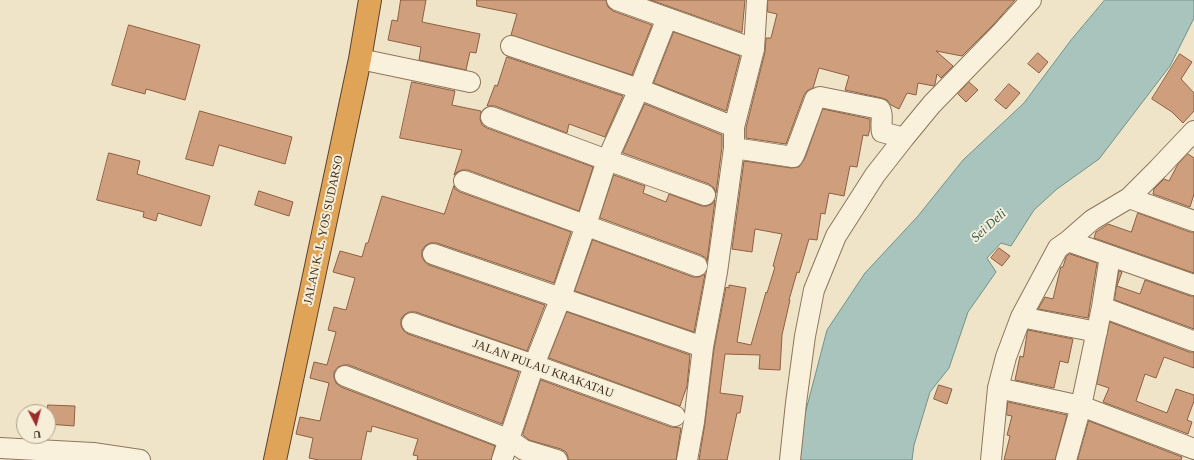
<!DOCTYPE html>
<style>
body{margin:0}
#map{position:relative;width:1194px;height:460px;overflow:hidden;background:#f0e4c8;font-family:"Times New Roman",serif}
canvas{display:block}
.north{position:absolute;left:16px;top:404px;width:40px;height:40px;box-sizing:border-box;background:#f7eed8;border:1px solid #ada18e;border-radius:50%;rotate:174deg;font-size:11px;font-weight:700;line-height:16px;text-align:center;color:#3d2e20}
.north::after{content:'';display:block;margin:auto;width:14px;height:18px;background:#9e2a2b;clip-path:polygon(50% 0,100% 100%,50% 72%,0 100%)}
</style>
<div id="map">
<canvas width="1194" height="460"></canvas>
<div class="north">U</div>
</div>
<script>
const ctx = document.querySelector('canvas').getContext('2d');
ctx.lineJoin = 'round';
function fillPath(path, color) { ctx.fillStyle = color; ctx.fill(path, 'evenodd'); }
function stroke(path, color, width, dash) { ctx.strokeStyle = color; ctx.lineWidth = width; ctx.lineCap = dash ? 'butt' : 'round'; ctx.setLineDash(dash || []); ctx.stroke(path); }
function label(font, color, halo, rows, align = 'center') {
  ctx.font = font + ' "Times New Roman",serif'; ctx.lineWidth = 4; ctx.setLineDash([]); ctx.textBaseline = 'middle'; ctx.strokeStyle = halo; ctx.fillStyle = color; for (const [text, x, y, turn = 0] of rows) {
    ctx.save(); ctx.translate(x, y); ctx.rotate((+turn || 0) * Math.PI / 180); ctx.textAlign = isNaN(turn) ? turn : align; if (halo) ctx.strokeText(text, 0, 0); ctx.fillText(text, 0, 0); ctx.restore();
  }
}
const water = new Path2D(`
 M1105,0H1194V18L1170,66L1099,159L1057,189L1034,210L1011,246L1001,243L987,258L996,272L968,312L949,368L930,392L914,445L912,460H800L805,414L827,330L865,273L918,216L963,160L1024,103L1071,40Z`);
fillPath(water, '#a9c4bc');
stroke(water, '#6f938a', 1);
const building = new Path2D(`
 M401,0H426L422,22L480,34L476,53L470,52L466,70L419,60L421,47L388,40L392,20L397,21Z
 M477,0H606L608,7L613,11L652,25L632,75L511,35L517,14L477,6Z
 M651,0H745L742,32Z
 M768,0H1015L993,25L962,56L936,51L953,66L941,78L937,74L935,84L934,86L918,83L916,95L907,93L899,109L891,105L887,100L882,98L845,90L849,76L819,68L813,88L807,91L804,95L786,144L746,138V128L765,52L766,38H771L777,14L768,12Z
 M129,25L200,45L185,100L146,89L145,94L112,85Z
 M674,32L740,56L726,111L654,83Z
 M1038,53L1048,62L1039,73L1028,64Z
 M1180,54L1192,62L1181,79L1194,93V111L1183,123L1172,112L1152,99Z
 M507,57L623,96L605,137L569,124L567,133L495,106H487L495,85L497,86Z
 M412,82L455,91L452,105L481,111L480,119L482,125L487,128L593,167L579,211L468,170H462L457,172L454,175L462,150L400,138Z
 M969,82L978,90L966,102L958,94Z
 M1009,84L1020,93L1006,109L995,100Z
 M645,104L722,135V147L716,193L714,188L709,184L623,153Z
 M823,109L870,119V129L868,136L863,135L857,167L850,166L844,196L829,193L825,214L821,213L817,240L809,239L799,273L797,272L789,300H790L782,335L780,370L759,369L760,355L725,354L720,393L743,396L740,413H737L727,460H699L705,423L714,349L726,287L729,288V285L746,288L737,342L751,345L766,292L767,293L775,267L773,266L782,234L755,229L752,252L732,249L744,161L791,168L799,167L805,158Z
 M200,111L292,137L285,164L219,145L213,166L186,159Z
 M109,153L140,161L137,174L210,196L201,226L158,213L156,221L143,217L144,212L97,200Z
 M1188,154L1194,158V194L1190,207L1153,194L1154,189L1164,179L1169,181L1178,164Z
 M614,175L645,186L643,193L666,202L669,194L702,206H707L712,204L715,200L707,261L706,258L701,255L600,218Z
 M454,186L455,189L460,192L571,232L554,283L437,243H430L426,245L422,250V257L425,262L429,265L545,305L527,351L416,312H409L404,315L401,319V326L404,331L408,334L519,372L502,424L349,365H344L338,367L334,372V377L336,383L341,387L495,446L491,460H417L418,456L413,455L418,439L372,426L371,432L367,431L361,460H319L309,458L313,438L296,434L300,417L320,421L329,383L310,378L314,362L327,365L336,332L328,330L334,307L346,310L355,278L333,272L340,251L362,257L366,243H368L382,196L444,214Z
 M259,191L293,202L289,216L255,205Z
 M1138,213L1190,232H1194V273L1094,238L1096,232L1108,224L1131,232Z
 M593,240L693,277H699L705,274L694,332L575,291Z
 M999,248L1010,256L1002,266L991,258Z
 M1070,254L1097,263L1088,318L1038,309L1045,297L1053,299L1060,270L1061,267H1063L1066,257Z
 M1119,271L1122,272L1117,286L1140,294L1145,280L1190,296H1194V329L1115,300Z
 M567,312L690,355L687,386L680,406L549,358Z
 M1110,322L1189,352H1194V368L1164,357L1156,378L1145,374L1136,401L1167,413L1176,389L1194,395V401L1187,420L1192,422L1188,434L1103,402L1109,388L1097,384Z
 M1028,330L1073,339L1068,363L1060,361L1054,388L1015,380L1020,356L1023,357Z
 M541,380L671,427L681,428L676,460H568V457L566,452L561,449L529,440L523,435Z
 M939,385L952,389L947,404L934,399Z
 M1008,402L1067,415L1055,460H1004L1010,436L1007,435L1012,416L1007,415Z
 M48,405L75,406L74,426L48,424Z
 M1089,421L1182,457L1181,460H1078Z`);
fillPath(building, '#cf9f7d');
stroke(building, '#8d5f41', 1);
const minor = new Path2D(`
 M617,0L754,49
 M511,46L639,89L734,127
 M360,59L470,82
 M491,117L607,160L705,195
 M734,148L793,157L795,153L815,99L820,97L880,109C884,115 880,124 882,132L904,138
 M464,181L697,266
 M1129,198L1194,221
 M1068,241L1194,285
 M433,254L703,347
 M1102,307L1193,341
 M1021,317L1097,332
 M412,323L534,365L675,416
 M345,376L508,439L524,450L557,460
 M998,388L1081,406L1194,449
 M0,448L93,453L140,460
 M502,460L534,365L561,297L586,225L607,160L639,89L667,18
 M687,460L694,422L703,347L717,272L734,148V127L754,49L757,0
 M790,460L796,403L805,336L814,290L836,236L875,175L904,138L932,104L1001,33L1031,0
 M991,460L998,388L1006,357L1021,317L1058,248L1068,241L1092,220L1129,198L1158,169L1194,131
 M1066,460L1081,406L1102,307L1110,256`);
const highway = new Path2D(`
 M275,460L360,59L370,0`);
stroke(minor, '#8d765c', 22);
stroke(highway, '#5b4430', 24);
stroke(minor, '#faf1dc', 20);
stroke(highway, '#e0a458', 22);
label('12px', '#3d2e20', '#f7eed8', [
 ["JALAN K. L. YOS SUDARSO",324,230,-78],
 ["JALAN PULAU KRAKATAU",543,369,20]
]);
label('italic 13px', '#2f5d5a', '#f7eed8', [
 ["Sei Deli",989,226,-42]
]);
</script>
